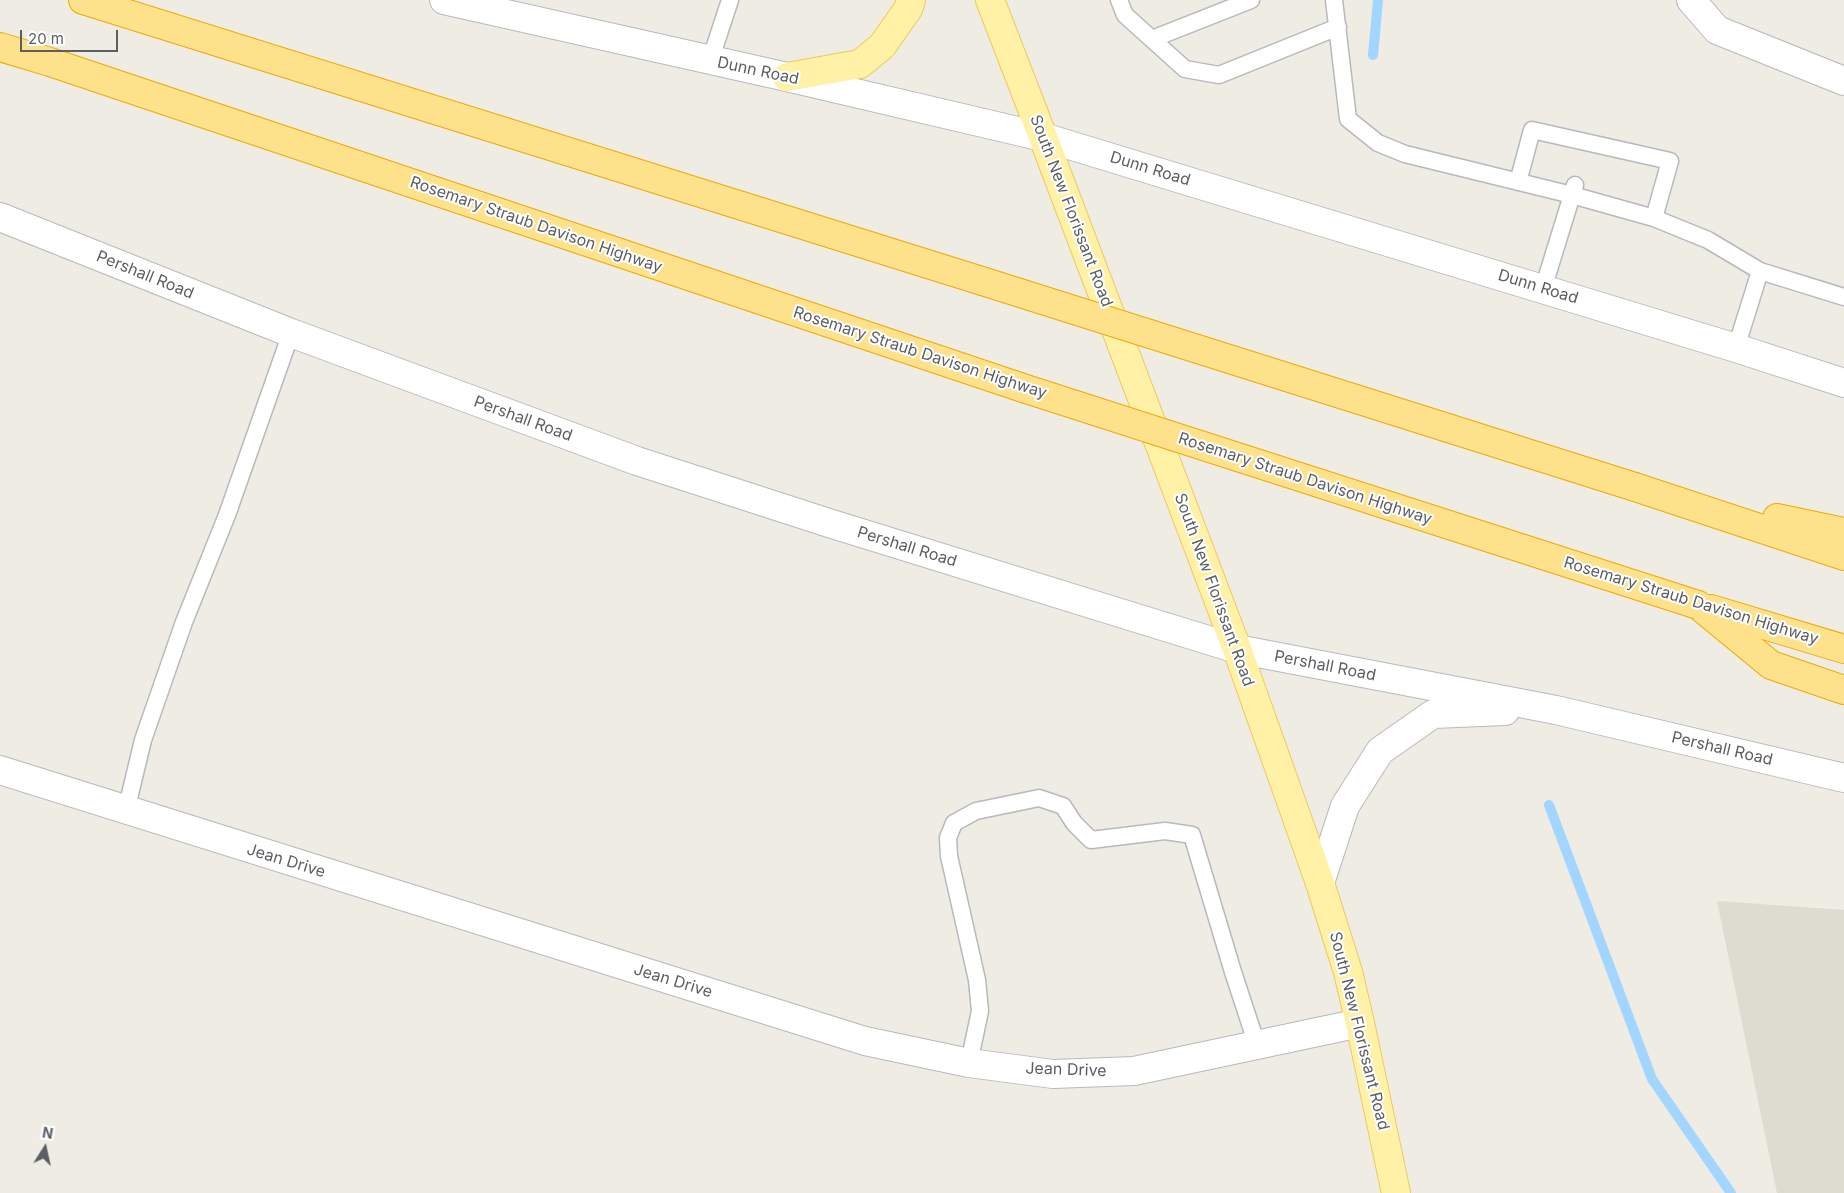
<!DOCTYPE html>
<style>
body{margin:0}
#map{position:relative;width:1844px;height:1193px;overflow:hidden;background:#eeece3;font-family:Inter,sans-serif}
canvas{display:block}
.north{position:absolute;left:20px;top:1123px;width:50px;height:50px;-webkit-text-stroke:4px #fff;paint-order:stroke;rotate:10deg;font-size:14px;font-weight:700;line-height:20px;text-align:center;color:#5b5f64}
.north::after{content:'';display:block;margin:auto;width:18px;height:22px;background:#5b5f64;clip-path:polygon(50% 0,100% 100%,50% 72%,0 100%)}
.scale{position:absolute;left:20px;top:30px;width:98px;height:22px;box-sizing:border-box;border:2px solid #5b5f64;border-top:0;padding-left:6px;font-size:15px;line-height:18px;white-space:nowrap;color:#5b5f64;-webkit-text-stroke:4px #fff;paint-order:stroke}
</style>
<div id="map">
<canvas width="1844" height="1193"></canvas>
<div class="north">N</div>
<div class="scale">20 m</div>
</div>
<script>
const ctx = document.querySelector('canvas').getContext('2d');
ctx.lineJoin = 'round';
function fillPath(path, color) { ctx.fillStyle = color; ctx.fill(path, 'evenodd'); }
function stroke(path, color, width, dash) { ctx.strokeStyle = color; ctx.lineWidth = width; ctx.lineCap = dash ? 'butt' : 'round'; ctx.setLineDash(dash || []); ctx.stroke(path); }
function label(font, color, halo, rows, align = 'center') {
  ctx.font = font + ' Inter,sans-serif'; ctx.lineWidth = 4; ctx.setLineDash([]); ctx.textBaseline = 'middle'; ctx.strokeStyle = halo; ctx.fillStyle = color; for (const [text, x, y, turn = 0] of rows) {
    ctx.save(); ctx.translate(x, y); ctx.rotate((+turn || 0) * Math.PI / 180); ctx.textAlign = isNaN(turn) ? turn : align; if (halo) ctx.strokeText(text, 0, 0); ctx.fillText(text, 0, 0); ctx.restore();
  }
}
fillPath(new Path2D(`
 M1717,901L1844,910V1193H1777Z`), '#dedbd1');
stroke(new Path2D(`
 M1373,55L1378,0
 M1549,805L1652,1079L1731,1193`), '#a2d5ff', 10);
const lane = new Path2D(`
 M1119,0L1125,15L1185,69L1219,75L1338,27
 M1334,0L1348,119L1378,143L1405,154L1572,195L1543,289
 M1152,39L1251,0
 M710,61L730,0
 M1518,182L1532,130L1670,161L1654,218L1572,195L1575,185
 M1654,218L1708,240L1760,271
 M1736,348L1760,271L1844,297
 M126,811L143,740L184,622L227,515L291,333
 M969,1063L980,1011L977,980L949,856L948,838L954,823L976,811L1039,798L1063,806L1074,823L1091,840L1165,831L1192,835L1233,972L1257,1045`);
const street = new Path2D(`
 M1691,0L1717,30L1844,81
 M0,770L865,1041L969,1063L1053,1074L1134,1071L1360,1023`);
const secondary = new Path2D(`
 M444,0L787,77L1043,137L1736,348L1844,383
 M0,217L291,333L637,461L832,524L1237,649L1556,710L1844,778
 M1320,883L1345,806L1380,751L1433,714L1505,711`);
const primary = new Path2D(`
 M990,0L1043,137L1237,649L1320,883L1348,972L1360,1023L1396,1193
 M787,77L860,64L882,46L908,9L911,0`);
const highway = new Path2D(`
 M83,0L982,281
 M0,47L50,62L1026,389
 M1635,487L1844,556
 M1777,518L1844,532
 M1698,605L1771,665L1844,690
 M1711,609L1844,649`);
stroke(lane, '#b6b9bd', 19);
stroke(street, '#b6b9bd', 30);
stroke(secondary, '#b6babf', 30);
stroke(primary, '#f1c859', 30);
stroke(highway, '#f0a800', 30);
stroke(lane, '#fff', 16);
stroke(street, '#fff', 28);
stroke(secondary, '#fff', 28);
stroke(primary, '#fff2a7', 28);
stroke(highway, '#fde18b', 28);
const highwayBridge = new Path2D(`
 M982,281L1635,487
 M1026,389L1698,605`);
stroke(highwayBridge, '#f0a800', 30, []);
stroke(highwayBridge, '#fde18b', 28);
label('16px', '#5b5f64', '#fff', [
 ["Dunn Road",758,71,12],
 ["Dunn Road",1150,169,17],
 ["South New Florissant Road",1071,211,69],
 ["Rosemary Straub Davison Highway",536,225,19],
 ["Pershall Road",145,275,22],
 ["Dunn Road",1538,287,17],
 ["Rosemary Straub Davison Highway",920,353,18],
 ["Pershall Road",523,419,20],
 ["Rosemary Straub Davison Highway",1305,479,18],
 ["Pershall Road",907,547,17],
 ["South New Florissant Road",1214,590,70],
 ["Rosemary Straub Davison Highway",1691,601,17],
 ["Pershall Road",1325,666,11],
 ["Pershall Road",1722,749,13],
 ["Jean Drive",286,861,17],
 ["Jean Drive",673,981,17],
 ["South New Florissant Road",1359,1031,76],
 ["Jean Drive",1066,1070,2]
]);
</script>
